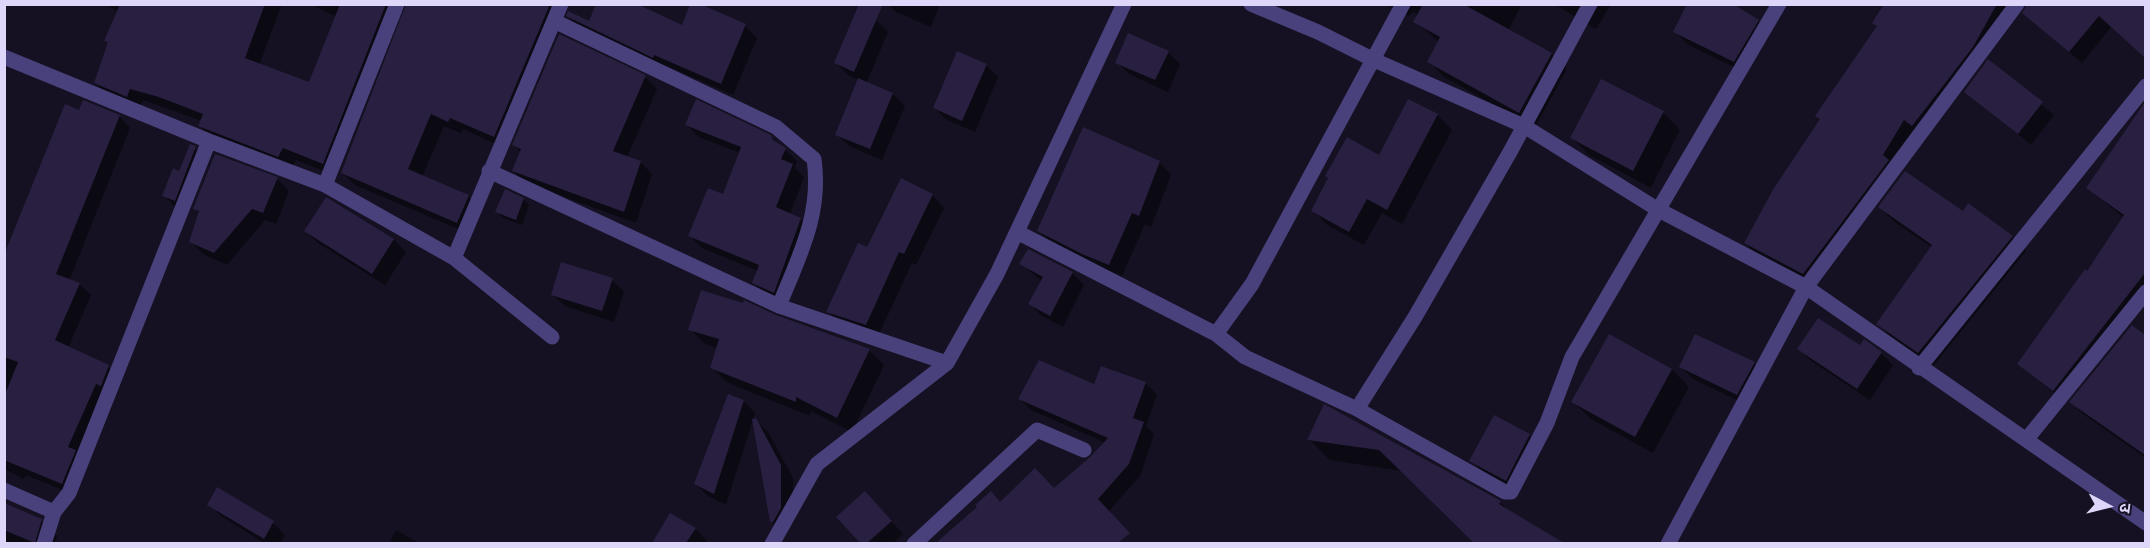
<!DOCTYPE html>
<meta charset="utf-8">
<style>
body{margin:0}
#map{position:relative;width:2150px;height:548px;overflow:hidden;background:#151122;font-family:Quicksand,"Noto Sans Devanagari",sans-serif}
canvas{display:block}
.frame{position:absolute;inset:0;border:6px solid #ded7fa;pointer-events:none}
.north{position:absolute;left:2078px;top:476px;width:60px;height:60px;-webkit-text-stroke:4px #151122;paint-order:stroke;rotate:97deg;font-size:16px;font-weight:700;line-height:24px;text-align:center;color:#ded7fa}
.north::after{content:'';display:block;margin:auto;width:21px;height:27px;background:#ded7fa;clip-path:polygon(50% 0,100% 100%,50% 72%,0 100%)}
</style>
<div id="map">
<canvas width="2150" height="548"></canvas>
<div class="frame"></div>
<div class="north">उ</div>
</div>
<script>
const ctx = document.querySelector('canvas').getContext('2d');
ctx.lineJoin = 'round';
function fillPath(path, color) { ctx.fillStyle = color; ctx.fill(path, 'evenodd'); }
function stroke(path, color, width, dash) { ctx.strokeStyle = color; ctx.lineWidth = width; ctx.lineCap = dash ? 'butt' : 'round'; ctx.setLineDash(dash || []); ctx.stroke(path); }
fillPath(new Path2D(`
 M104,4H282L259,65L310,84L336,17L310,4H550L563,17L507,149L463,129L461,133L444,126L422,177L468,196L481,209L470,234L355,185L342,172L408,7L400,13L336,176L296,160L291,169L212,138L200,126L202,121L143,100L140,108L108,96L95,83L109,43L106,40L118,11Z
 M888,4H940L931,27L896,12Z
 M1384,4H1522L1508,31L1552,54L1567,69L1535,127L1444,77L1429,61L1439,42L1415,21L1418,16L1413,11L1409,16Z
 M1554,4H1611L1596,29Z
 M1918,4H2004L2012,12L1815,285L1757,255L1745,243L1821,120L1817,116Z
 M2030,4H2146V58L2111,27L2082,63L2024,13Z
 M568,16L589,23L682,27L745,26L757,38L733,95L667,66L666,69L580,28Z
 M876,20L888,32L866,84L893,94L905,106L882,160L849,146L837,134L859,80L848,75L836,63Z
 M1758,21L1770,33L1746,73L1687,44L1675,31Z
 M1168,52L1180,64L1168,92L1129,74L1117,62Z
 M1988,61L2054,115L2031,145L1966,91Z
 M986,65L998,77L975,132L947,120L934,108Z
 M645,77L657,89L627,157L640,162L652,174L636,223L526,183L514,171L521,152L514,145Z
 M2146,103V300L2066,402L2018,364L2087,273L2124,218L2088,188Z
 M80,112L119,116L130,128L69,281L79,284L91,295L68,348L108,367L120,378L73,494L26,475L24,479L4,469V248L8,250Z
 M1663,113L1680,130L1651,188L1589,155L1572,138Z
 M1437,115L1452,130L1402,224L1382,213L1364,245L1327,225L1313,210Z
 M687,125L770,136L797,161L795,168L804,177L790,214L800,219L813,231L786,304L766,294L753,282L758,271L702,248L690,236L724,196L740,153L699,137Z
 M191,146L208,160L176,208L164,195L180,173Z
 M1159,162L1171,175L1151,227L1145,224L1122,276L1096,266L1051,243L1039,231Z
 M277,179L289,191L276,224L265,220L227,265L203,254L191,242L200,213L194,208Z
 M932,195L944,208L916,265L912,263L878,336L840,324L828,311L868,249Z
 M326,199L394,240L406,252L385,285L318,243L306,231Z
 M523,199L529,205L522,225L503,218L497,212Z
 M1880,207L1963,213L2012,237L2026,251L1933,366L1892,338L1878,324L1932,247L1893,221Z
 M1021,264L1072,273L1084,285L1063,327L1042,316L1030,304L1042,281Z
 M612,280L624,292L614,322L565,306L552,294Z
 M775,317L869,350L884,365L852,432L811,411L810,416L726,382L712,367L718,348L705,344L690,329Z
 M2132,327L2146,337V458L2083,414L2071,402Z
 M1860,347L1881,353L1893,365L1870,400L1811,361L1799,349Z
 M1754,363L1766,376L1749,406L1693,379L1681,367Z
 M1672,370L1689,387L1653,453L1591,419L1573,402Z
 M1145,383L1157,395L1146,426L1154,434L1140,476L1109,511L1128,532L1116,544H950L945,538L1001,503L1054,490L1106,443L1031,410L1020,399L1095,386Z
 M743,401L755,413L726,505L708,496L696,484Z
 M1324,406L1500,502L1512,514L1557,544H1476L1402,471L1330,460L1309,439Z
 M755,420L768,432L793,478V520L784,534L772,522Z
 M1529,436L1541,448L1518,492L1483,472L1471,460Z
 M218,489L273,523L285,535L280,544H266L221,516L209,504Z
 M877,505L903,534L892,544H862L838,517Z
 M4,506L41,520L57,536L55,544H4Z
 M670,515L695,529L707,541L705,544H653Z
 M396,530L420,544H389Z`), '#0007');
fillPath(new Path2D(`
 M120,4H265L245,58L309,82L340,4H386L323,164L283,148L278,157L198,126L203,114L159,97L130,89L127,97L94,83L108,42L104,41Z
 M406,4H550L494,137L450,118L448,122L431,114L408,169L469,195L457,223L341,173Z
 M596,4H637L682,25L690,4H700L746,24L721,84L654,55L653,58L566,16L568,11L589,21Z
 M859,4H883L854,72L834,63Z
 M1423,4H1463L1552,53L1519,113L1427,62L1440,37L1413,22Z
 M1687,4H1733L1759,20L1734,62L1673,32Z
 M1884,4H1997L1973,47L1912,126L1904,120L1883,155L1889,160L1803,274L1744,243L1774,188L1820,119L1815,116L1877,26L1872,23Z
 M2027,4H2145V58L2099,16L2069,52L2022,13Z
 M1128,33L1169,51L1155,80L1115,63Z
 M559,34L646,75L613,151L641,161L624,212L512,171L521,149L512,145Z
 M957,51L987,64L962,121L933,108Z
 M1988,59L2043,102L2018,134L1964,92Z
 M858,78L893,93L870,149L835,135Z
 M1601,79L1664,111L1633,171L1570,138Z
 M696,99L771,135L773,140L786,148L781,159L793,164L776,207L801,218L774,293L752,283L759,265L688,236L708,188L723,194L741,147L685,125Z
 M1408,99L1438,114L1387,210L1367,199L1349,232L1311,211L1328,178L1325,176L1347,137L1379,155Z
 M83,100L120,115L56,274L80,283L55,340L109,365L101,386L96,384L68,447L76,450L62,484L4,460V397L18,362L4,357V255L65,104L79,110Z
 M2145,102V273L2053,391L2017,364L2085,269L2087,271L2124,215L2086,188Z
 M1083,127L1160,161L1139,216L1132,213L1109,265L1082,254L1037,231Z
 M190,144L196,146L175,201L162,196L173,168L179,171Z
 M215,154L278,177L263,213L252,209L214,253L189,242L199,211L193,209Z
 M1905,171L1963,211L1968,203L2013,236L1918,353L1876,324L1932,245L1878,207Z
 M901,178L933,194L904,254L899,252L866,325L826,312L858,243L867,247Z
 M505,189L524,198L516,220L495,212Z
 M326,197L394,239L372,274L304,231Z
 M1028,249L1073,272L1050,316L1028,304L1043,277L1019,264Z
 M561,262L613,278L602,311L551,295Z
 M701,290L743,303L744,300L776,315L870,349L837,418L796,397V402L710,368L719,339L688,330Z
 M1818,318L1860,345L1864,339L1882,352L1857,389L1797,349Z
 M2132,325L2145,335V455L2069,402Z
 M1609,334L1672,369L1635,437L1571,402Z
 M1695,334L1755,362L1737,395L1679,367Z
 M1039,360L1094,384L1101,366L1146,382L1133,418L1144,422L1129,464L1098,499L1130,533L1118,543H936L977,507L975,505L991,491L1000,502L1035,468L1054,488L1090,457L1108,438L1018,399Z
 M728,394L744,400L714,494L694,484Z
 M1324,404L1501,501L1499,504L1564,543H1474L1379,450L1307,440Z
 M1494,415L1530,434L1506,481L1469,461Z
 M756,418L781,465V508L773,522H770L752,419Z
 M217,487L274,521L264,539L207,505Z
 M865,491L892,521L867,543H860L836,517Z
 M4,503L42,519L35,543L4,530Z
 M670,513L696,528L686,543H652Z`), '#291f41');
stroke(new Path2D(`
 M1251,4L1318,32L1374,60L1524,126L1657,209L1806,287L2146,523
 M554,21L776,127L814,159C822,214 799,256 779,306
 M4,57L209,141L325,185L454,258L552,337
 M489,171L779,306L947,363
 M325,185L397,4
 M1017,232L1216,334L1245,357L1357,409L1505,492H1511L1547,423L1572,357L1779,4
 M454,258L561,4
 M1216,334L1252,284L1403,4
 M1919,368L2146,86
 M1357,409L1415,317L1510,152L1590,4
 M2026,440L2146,292
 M4,490L54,512L69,493L209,141
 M44,544L54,512
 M772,544L817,464L947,363L997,274L1124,4
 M914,544L1037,430L1084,450
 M1668,544L1806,287L2017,4`), '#49417b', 15);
</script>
